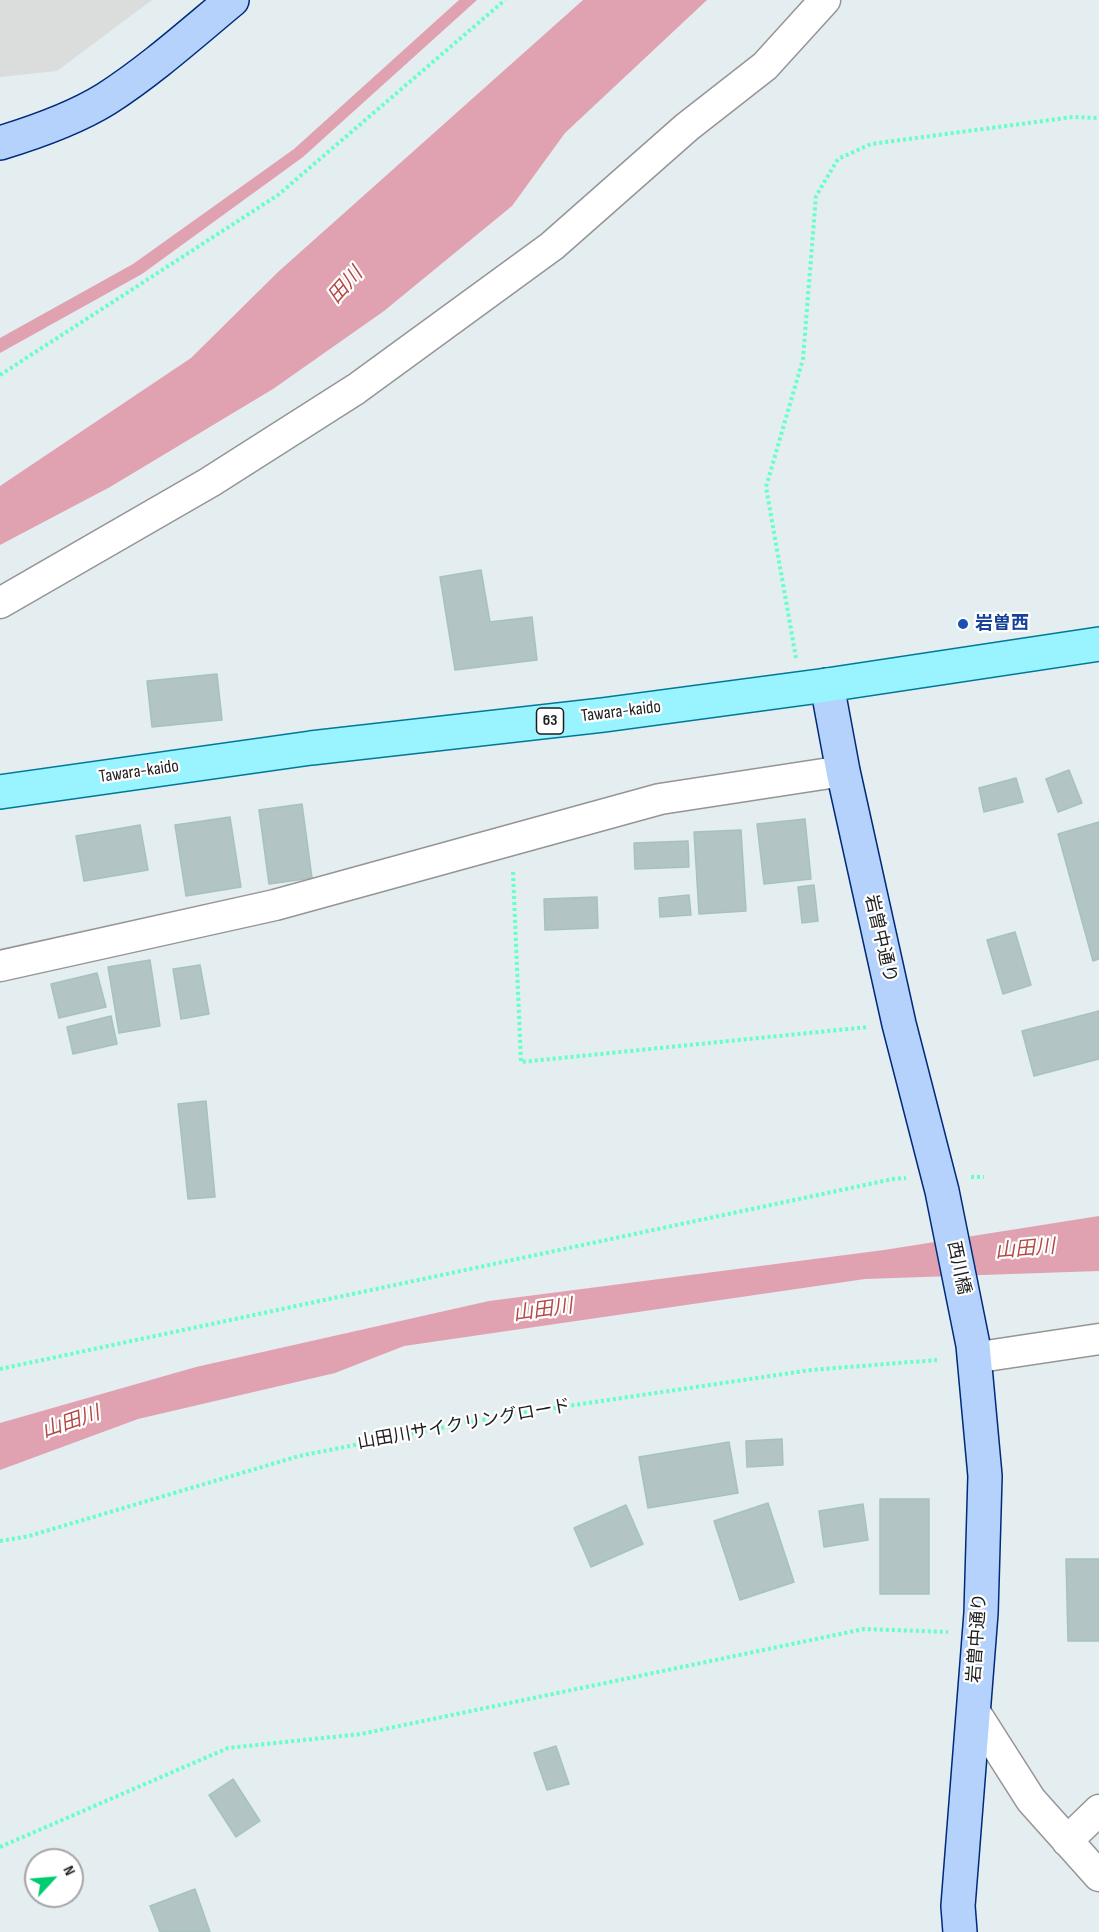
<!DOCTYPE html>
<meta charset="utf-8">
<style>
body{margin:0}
#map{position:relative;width:1099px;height:1932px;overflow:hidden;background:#e4edf0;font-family:"Sofia Sans Condensed",sans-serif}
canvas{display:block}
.north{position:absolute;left:24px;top:1848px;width:60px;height:60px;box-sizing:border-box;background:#fff;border:2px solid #a5a5a5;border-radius:50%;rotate:64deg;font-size:16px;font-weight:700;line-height:24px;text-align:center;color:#1e1e1e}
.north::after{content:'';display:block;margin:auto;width:21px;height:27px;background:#00cc6e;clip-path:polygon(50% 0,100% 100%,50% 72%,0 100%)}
</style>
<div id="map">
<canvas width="1099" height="1932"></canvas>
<div class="north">N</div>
</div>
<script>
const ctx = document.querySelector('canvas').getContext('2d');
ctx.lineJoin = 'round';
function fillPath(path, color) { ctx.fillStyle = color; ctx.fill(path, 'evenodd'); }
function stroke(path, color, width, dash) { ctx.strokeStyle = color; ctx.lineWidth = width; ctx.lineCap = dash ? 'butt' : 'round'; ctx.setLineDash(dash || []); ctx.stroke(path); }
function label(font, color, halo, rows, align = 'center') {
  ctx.font = font + ' "Sofia Sans Condensed","Noto Sans JP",sans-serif'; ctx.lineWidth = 4.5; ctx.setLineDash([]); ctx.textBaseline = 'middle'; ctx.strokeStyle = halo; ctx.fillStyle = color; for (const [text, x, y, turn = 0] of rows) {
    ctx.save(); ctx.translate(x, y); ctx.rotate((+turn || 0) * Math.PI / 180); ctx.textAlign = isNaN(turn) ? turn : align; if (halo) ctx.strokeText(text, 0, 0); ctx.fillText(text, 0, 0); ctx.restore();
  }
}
fillPath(new Path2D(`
 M0,0H152L57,71L0,77Z`), '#dbdcdc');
fillPath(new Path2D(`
 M459,0H477L303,157L142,274L0,353V338L133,264L294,149Z
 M583,0H707L565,133L512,206L384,311L273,389L110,487L0,545V486L191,358L278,272Z
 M1099,1216V1271L865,1279L404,1346L335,1373L138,1419L0,1470V1423L196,1367L489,1301L884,1250Z`), '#e0a2b0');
const building = new Path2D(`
 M481,570L490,622L532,617L537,660L455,670L440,577Z
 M217,674L222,720L152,727L147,681Z
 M1069,770L1082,803L1058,812L1046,779Z
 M1016,778L1023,802L984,812L979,788Z
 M302,804L312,878L269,884L259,810Z
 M230,817L241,887L186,896L175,825Z
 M805,819L811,879L764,884L757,824Z
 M1099,822V959L1093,961L1058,834Z
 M140,825L148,870L84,881L76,836Z
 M741,830L746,911L699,914L694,832Z
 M688,841L689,867L635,869L634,843Z
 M814,885L818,921L802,923L798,887Z
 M689,895L691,915L660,917L659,898Z
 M597,897L598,928L545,930L544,899Z
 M1015,932L1031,985L1003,994L987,940Z
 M150,960L160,1026L119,1033L108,967Z
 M200,965L209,1014L181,1019L173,969Z
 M97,973L106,1007L59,1018L51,984Z
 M1099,1011V1059L1034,1076L1022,1031Z
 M111,1016L117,1044L73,1054L67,1027Z
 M206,1101L215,1197L188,1199L178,1104Z
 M782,1439L783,1465L747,1467L746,1441Z
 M729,1442L738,1493L648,1508L639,1457Z
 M880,1499H929V1594H880Z
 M768,1503L794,1582L740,1600L714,1521Z
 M863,1504L868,1540L824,1547L819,1511Z
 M626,1505L643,1544L591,1567L574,1528Z
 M1066,1559H1099V1641H1068Z
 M556,1746L569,1784L547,1790L534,1753Z
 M233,1779L260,1821L236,1837L209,1795Z
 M195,1889L210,1932H160L150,1906Z`);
fillPath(building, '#b3c4c4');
stroke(building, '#a5c2c2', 1.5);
const street = new Path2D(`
 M0,603L210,482L356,389L552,246L687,127L765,66L825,0
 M0,966L275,905L660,799L843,771
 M973,1358L1099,1339
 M973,1709L1031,1800L1099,1876
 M1067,1841L1099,1810`);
const secondary = new Path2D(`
 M0,143C33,133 77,117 106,99C151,70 191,34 232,0
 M827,685L843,771L899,1024L942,1191L973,1345L985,1476L981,1613L958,1906L960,1932`);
const primary = new Path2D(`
 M0,792L311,748L603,715L827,685L1099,644`);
stroke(street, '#959595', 33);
stroke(secondary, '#002b7a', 36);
stroke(primary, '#007998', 36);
stroke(new Path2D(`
 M0,375L278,195L505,0
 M796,658L766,487L803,359L816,196L838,159L871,144L1073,117L1099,118
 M513,872L521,1062L868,1027
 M971,1177H984
 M0,1369L893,1179L906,1178
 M0,1541L29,1536L299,1456L507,1415L811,1370L937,1360
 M0,1847L228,1748L361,1734L864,1629L948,1632`), '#65ffc8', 4, [3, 3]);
stroke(street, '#fff', 30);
stroke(secondary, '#b5d2fd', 33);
stroke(primary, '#99f4ff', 33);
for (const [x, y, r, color] of [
 [963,624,6,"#1a4fb4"]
]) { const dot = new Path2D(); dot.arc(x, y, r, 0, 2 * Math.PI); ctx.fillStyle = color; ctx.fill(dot); stroke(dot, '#fff', 2); }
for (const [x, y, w] of [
 [550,721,27]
]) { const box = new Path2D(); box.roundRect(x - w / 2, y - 13, w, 26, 4.5); ctx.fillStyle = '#fff'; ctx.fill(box); stroke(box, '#1e1e1e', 1.5); }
label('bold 16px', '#1e1e1e', null, [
 ["63",550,721]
]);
label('bold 18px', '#164399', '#fff', [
 ["岩曽西",975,624]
], 'left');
label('18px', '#1e1e1e', '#fff', [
 ["Tawara-kaido",621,712,-7],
 ["Tawara-kaido",139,772,-8],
 ["岩曽中通り",880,939,77],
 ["西川橋",958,1268,78],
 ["山田川サイクリングロード",464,1425,-10],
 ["岩曽中通り",978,1638,-86]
]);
label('italic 20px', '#b34a45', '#fff', [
 ["田川",346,286,-48],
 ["山田川",1025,1250,-5],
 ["山田川",543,1311,-8],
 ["山田川",71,1423,-19]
]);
</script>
